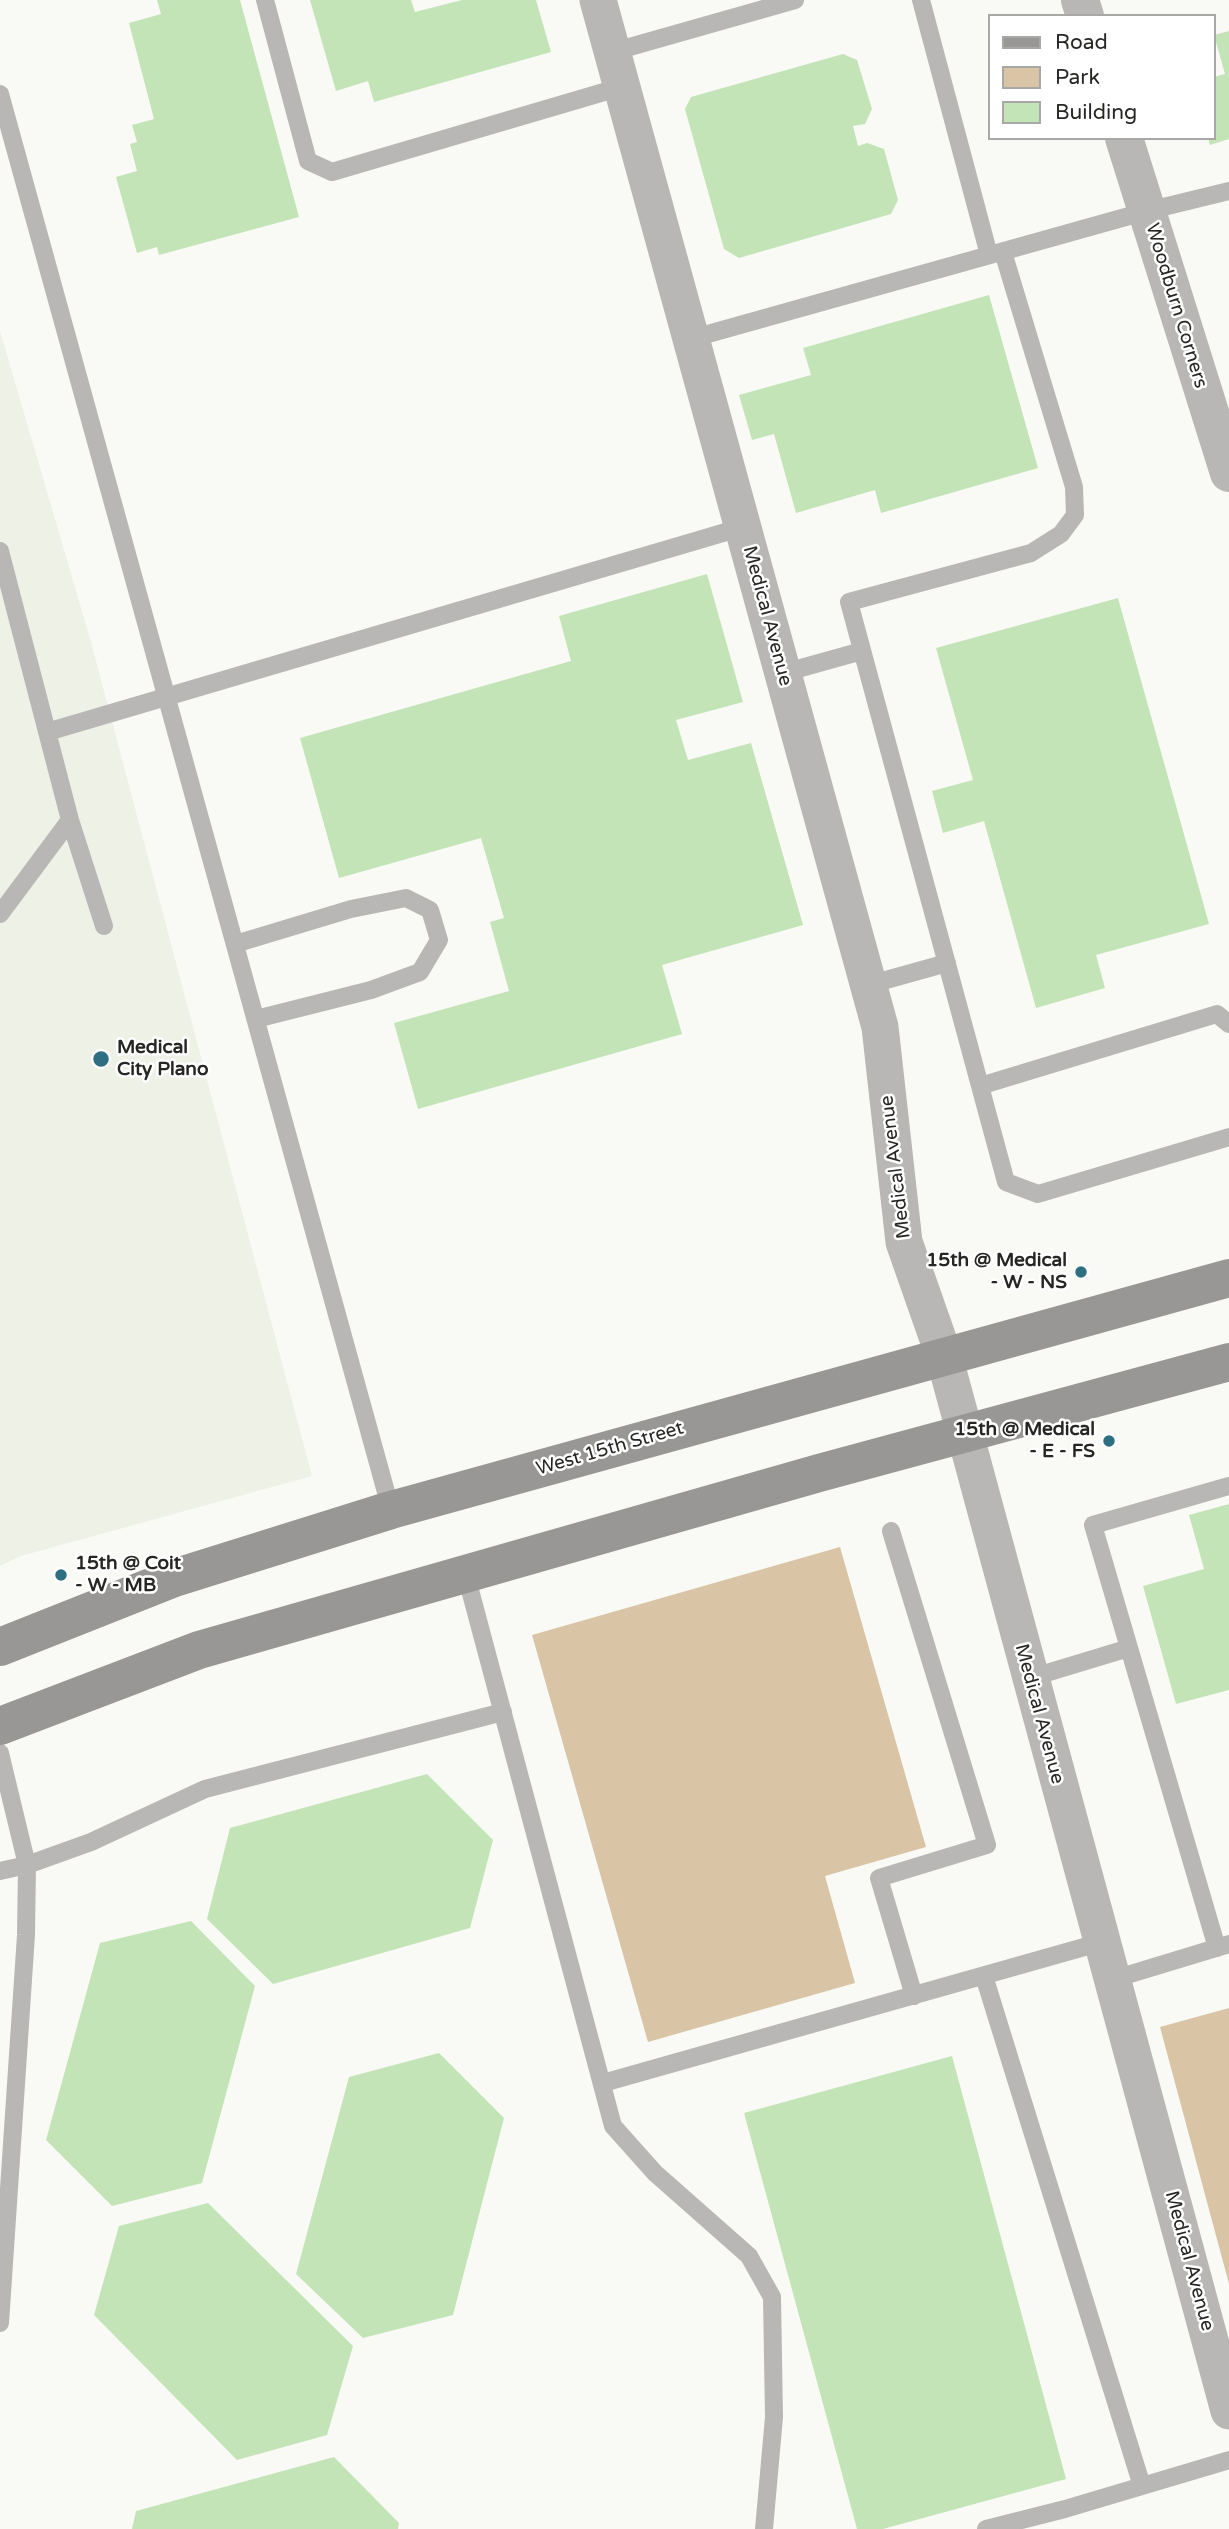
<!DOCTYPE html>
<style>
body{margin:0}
#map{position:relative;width:1229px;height:2529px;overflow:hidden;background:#f9faf6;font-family:"Varela Round",sans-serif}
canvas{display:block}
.legend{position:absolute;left:988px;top:14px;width:228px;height:126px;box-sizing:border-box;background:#fff;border:2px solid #a8a8a7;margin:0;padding:9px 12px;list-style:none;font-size:21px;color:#262624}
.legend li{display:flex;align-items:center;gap:14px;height:35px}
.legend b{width:35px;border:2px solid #a8a8a7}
</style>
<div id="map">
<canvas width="1229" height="2529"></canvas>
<ul class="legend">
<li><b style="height:9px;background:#989795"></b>Road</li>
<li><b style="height:19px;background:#dac4a6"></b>Park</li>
<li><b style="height:19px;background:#c3e4b6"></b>Building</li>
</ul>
</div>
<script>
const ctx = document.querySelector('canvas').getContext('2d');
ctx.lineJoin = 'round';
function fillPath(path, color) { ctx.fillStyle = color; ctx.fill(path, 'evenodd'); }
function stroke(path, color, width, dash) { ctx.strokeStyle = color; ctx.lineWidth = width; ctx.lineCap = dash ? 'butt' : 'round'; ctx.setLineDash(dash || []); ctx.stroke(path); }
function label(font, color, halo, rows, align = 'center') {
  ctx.font = font + ' "Varela Round",sans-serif'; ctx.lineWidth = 5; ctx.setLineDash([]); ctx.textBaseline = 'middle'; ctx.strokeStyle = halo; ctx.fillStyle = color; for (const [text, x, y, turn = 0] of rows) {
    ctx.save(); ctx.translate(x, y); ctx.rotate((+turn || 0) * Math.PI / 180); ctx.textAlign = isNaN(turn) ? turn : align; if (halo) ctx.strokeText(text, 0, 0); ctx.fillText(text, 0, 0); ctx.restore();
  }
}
fillPath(new Path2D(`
 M0,331L91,642L312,1476L21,1556L0,1566Z`), '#eef1e5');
fillPath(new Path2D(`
 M840,1547L926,1847L825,1876L855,1983L648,2042L532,1635Z
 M1229,2008V2284L1160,2027Z`), '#dac4a6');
fillPath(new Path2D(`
 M157,0H240L299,217L159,255L157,247L137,253L116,177L137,171L130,144L137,142L132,125L154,119L129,23L161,14Z
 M310,0H411L415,12L462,0H536L551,52L374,102L368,81L336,91Z
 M1229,31V139L1210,145L1208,138H1213V77L1225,74L1214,35Z
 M843,54L857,60L872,109L865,124L853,126L858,146L867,143L884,149L898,200L891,214L739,258L724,249L685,109L691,97Z
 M989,295L1038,468L881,513L875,490L796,513L774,434L752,440L739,395L811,375L803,348Z
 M707,574L743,702L676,720L688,760L751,743L803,925L662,965L682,1034L418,1109L394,1023L509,991L490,922L504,918L481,838L339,878L300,738L571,661L559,616Z
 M1118,598L1209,924L1096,955L1105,988L1036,1008L984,821L943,833L932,791L973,780L936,648Z
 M1229,1504V1690L1176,1704L1143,1586L1204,1569L1189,1515Z
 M427,1774L493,1840L470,1928L273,1984L207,1919L230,1828Z
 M191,1921L255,1986L202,2183L112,2206L46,2140L100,1943Z
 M439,2053L504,2118L453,2315L363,2338L296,2274L349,2077Z
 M952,2056L1066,2479L883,2529H857L744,2113Z
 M208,2203L353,2346L327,2435L237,2460L94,2315L119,2226Z
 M334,2457L399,2523L398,2529H132L136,2511Z`), '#c3e4b6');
stroke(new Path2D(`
 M265,0L308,161L332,172L621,87
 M921,0L989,255
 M612,52L795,0
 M0,94L391,1510
 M1003,252L1074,487L1075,515L1061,534L1031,553L849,602L1006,1182L1038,1194L1229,1137
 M690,339L1147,211L1229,191
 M0,551L70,820L0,914
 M783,673L862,651
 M47,732L743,527
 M70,820L104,926
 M235,944L351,909L406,898L430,910L439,940L420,972L371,990L256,1019
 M868,985L947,963
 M980,1086L1217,1014L1229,1024
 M891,1531L987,1845L879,1878L914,1996
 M466,1575L613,2126L655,2173L749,2256L772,2297L774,2417L764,2529
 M1030,1678L1129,1648
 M0,1753L27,1865L0,1871
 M1217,1948L1093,1525L1229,1486
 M984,1976L1142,2486
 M1114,1979L1229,1944
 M603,2083L1102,1942
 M0,2323L26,1935L27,1865L91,1842L205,1789L503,1712
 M986,2529L1065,2509L1229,2460`), '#b8b7b6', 18);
stroke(new Path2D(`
 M598,0L880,1027L904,1242L944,1356L1229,2411`), '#b8b7b6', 37);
stroke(new Path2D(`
 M1080,0L1085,16
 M1124,138L1229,473`), '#b8b7b6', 38);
stroke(new Path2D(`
 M0,1647L174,1578L391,1510L1229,1278
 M0,1726L199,1650L819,1473L1229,1362`), '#989795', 38);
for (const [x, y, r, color] of [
 [101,1059,9,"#2e7082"],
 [1081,1272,7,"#2e7082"],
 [1109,1441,7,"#2e7082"],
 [61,1575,7,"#2e7082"]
]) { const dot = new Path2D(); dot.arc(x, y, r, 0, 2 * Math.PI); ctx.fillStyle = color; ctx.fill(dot); stroke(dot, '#fff', 2.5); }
label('19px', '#262624', '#fff', [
 ["Woodburn Corners",1176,306,73],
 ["Medical Avenue",767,616,75],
 ["Medical Avenue",896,1167,-97],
 ["West 15th Street",610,1449,-16],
 ["Medical Avenue",1039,1714,75],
 ["Medical Avenue",1189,2261,75]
]);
label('bold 19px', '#262624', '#fff', [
 ["Medical",117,1048],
 ["City Plano",117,1070],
 ["15th @ Medical",1067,1261,"right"],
 ["- W - NS",1067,1283,"right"],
 ["15th @ Medical",1095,1430,"right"],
 ["- E - FS",1095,1452,"right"],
 ["15th @ Coit",75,1564],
 ["- W - MB",75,1586]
], 'left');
</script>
